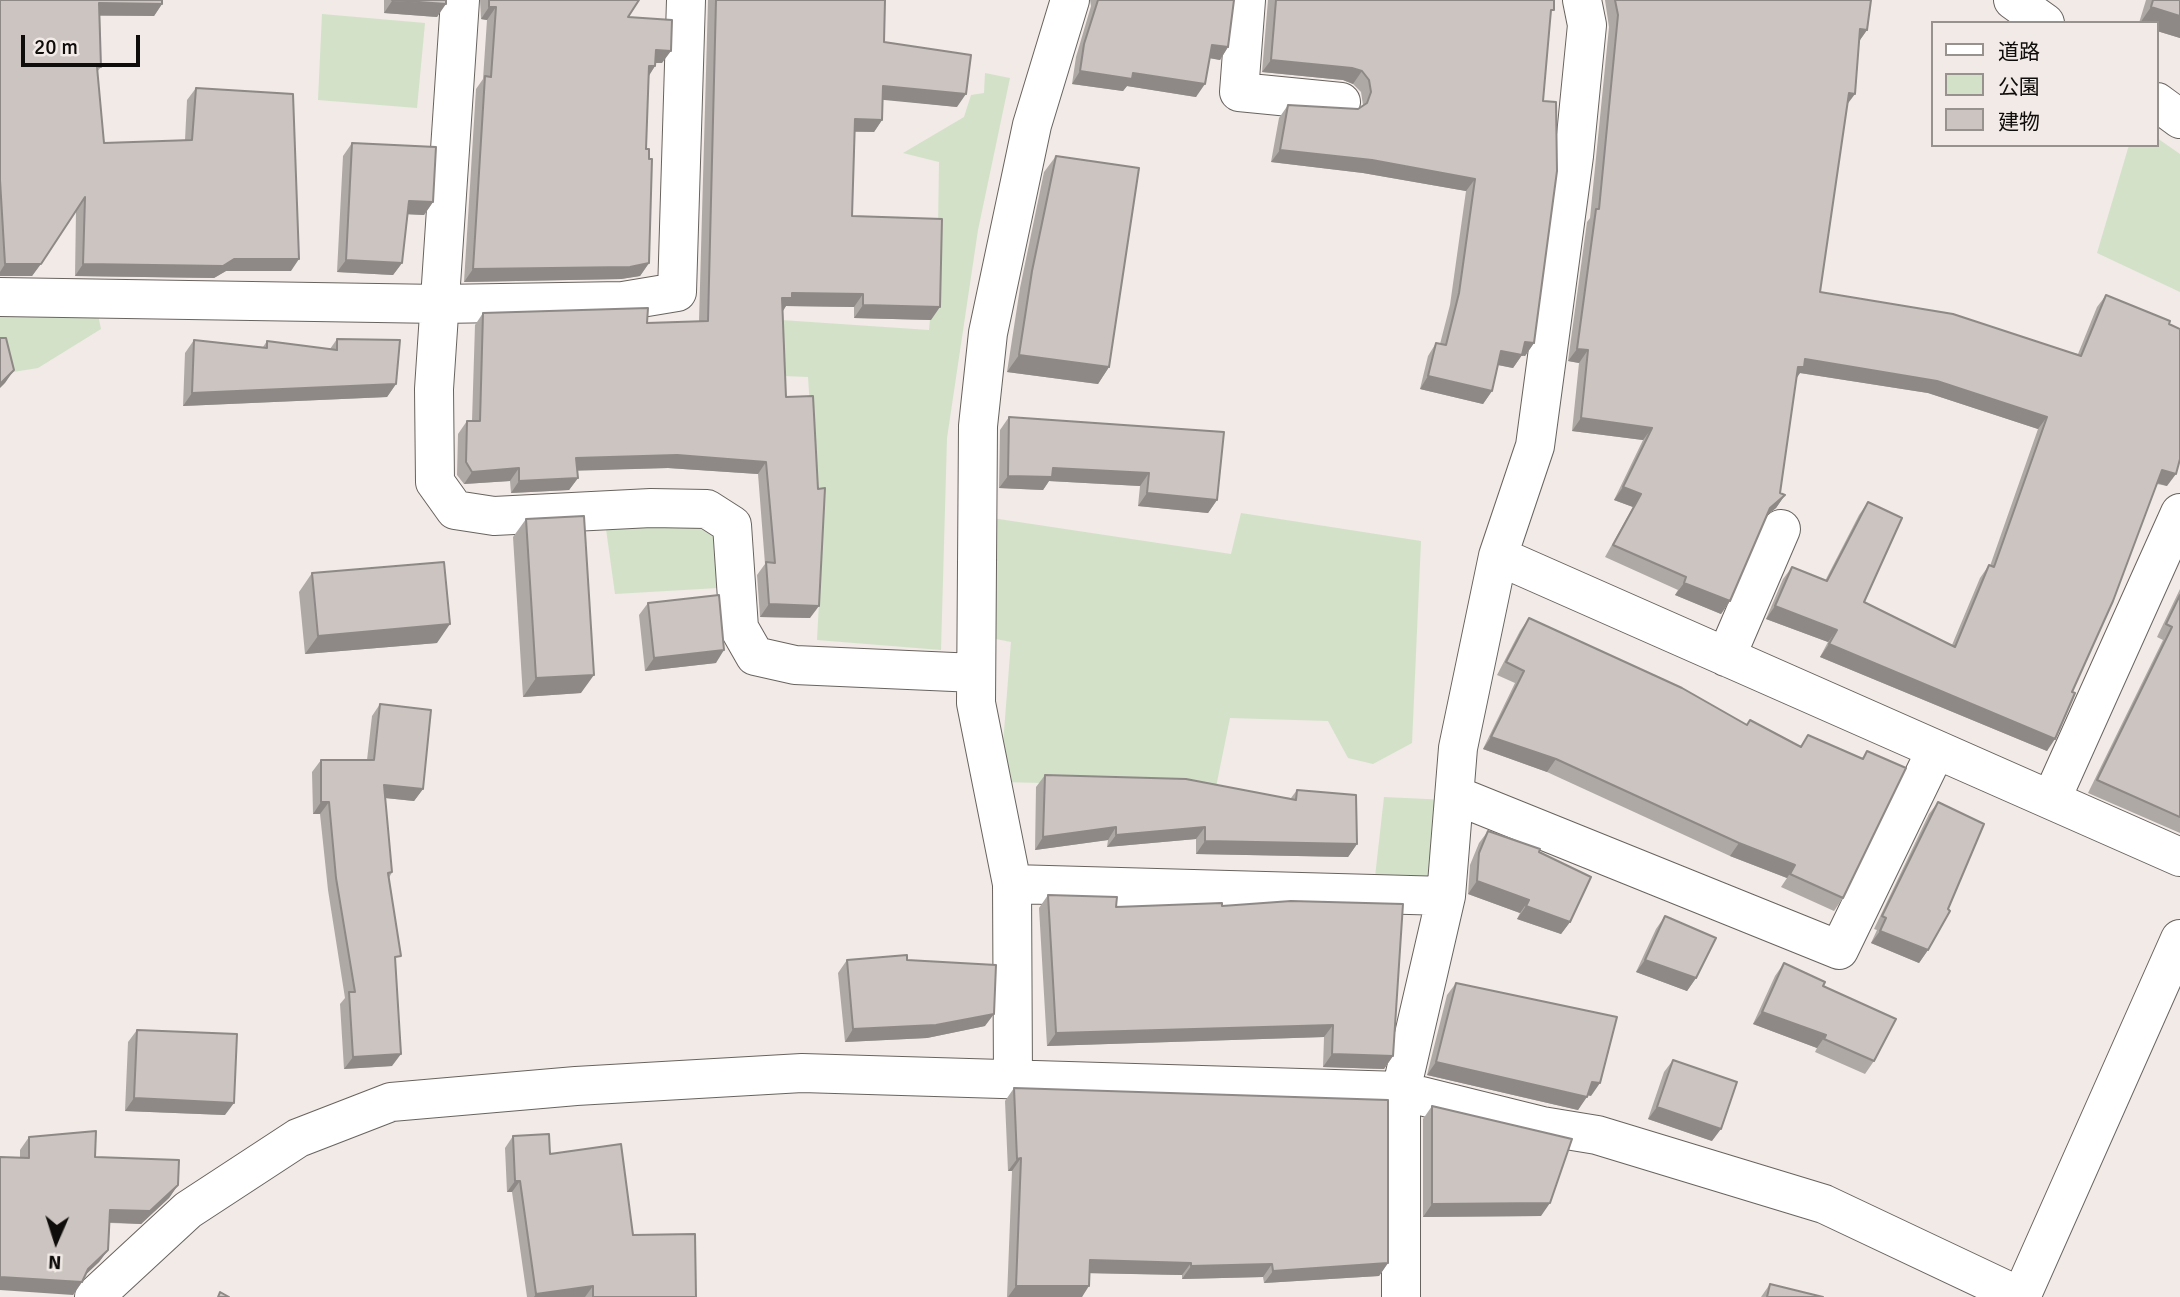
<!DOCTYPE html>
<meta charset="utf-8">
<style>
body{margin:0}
#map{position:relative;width:2180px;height:1297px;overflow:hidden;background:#f1eae6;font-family:Signika,"Noto Sans JP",sans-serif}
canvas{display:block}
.legend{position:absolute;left:1931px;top:21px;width:228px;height:126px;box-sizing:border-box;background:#f1eae6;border:2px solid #97928e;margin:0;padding:9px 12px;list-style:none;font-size:21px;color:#0f0d0b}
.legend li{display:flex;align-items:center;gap:14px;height:35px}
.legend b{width:35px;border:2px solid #97928e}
.north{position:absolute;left:21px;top:1206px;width:70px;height:70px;-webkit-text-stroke:5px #f1eae6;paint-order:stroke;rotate:183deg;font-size:19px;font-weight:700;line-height:28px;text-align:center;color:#0f0d0b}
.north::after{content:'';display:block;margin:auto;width:24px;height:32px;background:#0f0d0b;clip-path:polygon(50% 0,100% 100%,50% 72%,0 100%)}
.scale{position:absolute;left:21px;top:35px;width:119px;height:32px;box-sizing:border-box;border:4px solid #0f0d0b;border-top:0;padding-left:9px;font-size:21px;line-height:24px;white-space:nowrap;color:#0f0d0b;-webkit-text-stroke:5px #f1eae6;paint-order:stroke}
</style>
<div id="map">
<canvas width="2180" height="1297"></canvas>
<ul class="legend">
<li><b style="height:9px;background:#fff"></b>道路</li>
<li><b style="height:19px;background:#d3e1c9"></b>公園</li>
<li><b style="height:19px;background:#cbc4c0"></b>建物</li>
</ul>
<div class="north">N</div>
<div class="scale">20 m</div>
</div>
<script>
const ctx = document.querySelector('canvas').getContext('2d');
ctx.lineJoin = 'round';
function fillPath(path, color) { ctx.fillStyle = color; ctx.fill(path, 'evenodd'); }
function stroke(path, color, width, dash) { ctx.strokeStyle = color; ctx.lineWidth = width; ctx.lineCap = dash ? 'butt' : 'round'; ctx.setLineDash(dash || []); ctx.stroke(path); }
fillPath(new Path2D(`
 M322,14L425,23L417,108L318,100Z
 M985,73L1010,78L978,230L947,438L941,650L817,640L825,491L788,484L814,467L808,377L783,376L781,320L929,330L938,230L939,162L903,153L964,117L971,95L984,93Z
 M2157,138L2180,154V292L2097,253L2129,145H2157Z
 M0,313L98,315L101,329L38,368L7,373L0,345Z
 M1241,513L1421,541L1412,743L1373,764L1348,758L1328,721L1230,718L1216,787L1000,782L1011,642L986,637L992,518L1231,554Z
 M690,523L713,536L718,588L615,594L606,529Z
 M1384,797L1448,800L1434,878L1375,877Z`), '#d3e1c9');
const minor = new Path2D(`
 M460,0L434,389L435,482L455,510L494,516L651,508L707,509L732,525L739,628L755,656L795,665L976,673
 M1246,0L1239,92L1341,102
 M2013,0L2045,23
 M2157,102L2180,119
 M0,297L440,304L623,301L677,292L686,0
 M1498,556L2180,857
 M1726,657L1781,529
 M1455,795L1839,950L1936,750
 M2051,800L2180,513
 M1012,884L1446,896
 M1013,1079L1012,884L976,703L978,426L988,333L1032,125L1070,0
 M94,1297L188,1210L298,1138L391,1102L576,1086L802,1073L1401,1091L1542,1126L1597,1135L1824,1204L2021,1297
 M1401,1297V1091L1446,896L1458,748L1498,556L1535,446L1574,156L1587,25L1582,0
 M2021,1297L2180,939`);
stroke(minor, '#69635f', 40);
stroke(minor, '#fff', 38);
fillPath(new Path2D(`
 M0,0L162,4L154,16H100L101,67L97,72L104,143L185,140L187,100L196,88L291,271H226L214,278L75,276L76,210L32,276H0Z
 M384,0H446L437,17L384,13Z
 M480,0H639L628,17L662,63H655V66L648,76L646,149L649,263L640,276L621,279L464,282L476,89L483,79L487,20L481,19Z
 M708,0H885L884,42L957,107L883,99L882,120L874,132H855L852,216L931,320L854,318V307L786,306L783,310L786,397L810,618L760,617L757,575L765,564L758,474L668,468L577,470L578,478L569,490L511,493L510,481L464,484L457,475L458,434L467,421H472L475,325L483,313L647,323L699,321Z
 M1090,0H1234L1228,47L1220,60L1210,58L1196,97L1127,86L1123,91L1072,84L1076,57L1091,6Z
 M1268,0H1554L1550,15L1543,101L1534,343L1525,356L1522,355L1513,368L1498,365L1492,391L1483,404L1420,389L1428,356L1436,343L1440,344L1450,305L1466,191L1363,173L1271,162L1279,118L1288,105L1358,109L1363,105L1361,92L1353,84L1343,80L1262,72Z
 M1605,0H1871L1867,30L1859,41L1847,104L1820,292L2078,354L2097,307L2106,295L2169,324L2167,486L2157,484L2047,751L1820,657L1828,642L1766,619L1783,579L1792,567L1825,581L1859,515L1868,502L1864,602L1952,645L1980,578L1989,565L1990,566L2038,429L1928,393L1800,373L1796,379L1780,493L1785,495L1776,508L1766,516L1730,601L1721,614L1675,595L1678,590L1605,557L1633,507L1614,500L1643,440L1572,431L1579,363L1568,361L1587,222L1590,218L1609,27Z
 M2146,0H2180V38L2157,31V23H2139Z
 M352,143L433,202L424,215L408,214L402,263L393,275L337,272L343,156Z
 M1056,156L1109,367L1098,384L1007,372L1020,288L1044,172Z
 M337,339L396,384L387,397L183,406L185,353L194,340L263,347L267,341L330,349Z
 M1009,417L1217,500L1208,513L1138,506L1140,486L1049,481L1043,490L999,488L1000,430Z
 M526,519L581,693L523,697L513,537Z
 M312,573L437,643L305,654L299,592Z
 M2180,589V833L2088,793L2163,640L2157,637Z
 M648,603L716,663L645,671L639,615Z
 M1529,618L1746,725L1800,747L1808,735L1862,759L1867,751L1843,898L1834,911L1781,887L1787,878L1730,856L1547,772L1483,749L1515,683L1497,675L1520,631Z
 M380,704L423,789L414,801L385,798L392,872L389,878L395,964L392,1066L344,1069L340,1004L345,998L328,890L320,814H313L312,772L321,760H367L372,716Z
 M1045,775L1291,798L1297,790L1357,844L1348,857L1196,854V839L1107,847L1108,840L1035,850L1036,787Z
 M1938,802L1948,909L1928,950L1919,963L1871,943L1877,930L1874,929L1929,814Z
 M1488,831L1539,852L1570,922L1561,934L1517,919L1520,913L1468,894L1470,865L1479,843Z
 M1048,895L1116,907L1222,906L1393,1056L1384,1069L1323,1067L1324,1037L1047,1046L1039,908Z
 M1665,916L1696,978L1687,991L1636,972L1656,929Z
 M847,960H907L985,1026L927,1038L845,1042L838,973Z
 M1784,963L1823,986L1874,1061L1865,1074L1815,1052L1817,1048L1753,1024L1775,976Z
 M1456,983L1591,1096L1587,1095L1578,1110L1427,1075L1447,995Z
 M137,1030L225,1115L125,1111L128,1042Z
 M1673,1060L1712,1141L1648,1119L1664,1072Z
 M1014,1088L1388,1263L1379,1276L1264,1283L1263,1277L1182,1279V1275L1090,1273L1082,1297H1007L1012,1171H1008L1005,1101Z
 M1432,1106L1541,1216L1423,1217V1119Z
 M513,1136L550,1154L696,1297H527L512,1192H507L505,1148Z
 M29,1137L95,1157L178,1185L169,1198L141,1224L110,1223L108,1250L99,1262L84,1276L82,1282L73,1295L20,1157V1150Z
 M1770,1284L1823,1297H1761Z`), '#afa9a5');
fillPath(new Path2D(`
 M392,1L446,4L437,17L384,13Z
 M99,3L162,4L154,16L91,15Z
 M489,7H496L487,20L481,19Z
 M2151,7L2180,16V38L2157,31V23H2140Z
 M1860,29L1867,30L1858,43Z
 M1212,45L1228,47L1220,60L1203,57Z
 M656,50L671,51L662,63H647Z
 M1271,60L1352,68L1362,71L1353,84L1343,80L1262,72Z
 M649,66H655L647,79Z
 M1080,71L1133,73L1205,84L1196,97L1127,86L1123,91L1072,84Z
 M883,86L966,94L957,107L874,99Z
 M1849,93L1855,94L1846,106Z
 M855,119L882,120L874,132L846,131Z
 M1280,150L1372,160L1475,179L1466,191L1363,173L1271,162Z
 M409,201L433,202L424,215L401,214Z
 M234,259H299L291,271H226L214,278L75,276L83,264Z
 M346,260L402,263L393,275L337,272Z
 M649,263L640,276L621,279L464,282L473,269Z
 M5,264H41L32,276H0V272Z
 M792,293L863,294L854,307L786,306L783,311L782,298Z
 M863,305L940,307L931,320L854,318Z
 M1525,342L1534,343L1525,356L1518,355H1522L1513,368L1493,364L1501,351Z
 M1577,349L1588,350L1579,363L1568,361Z
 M1019,355L1109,367L1098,384L1007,372Z
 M1805,359L1937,381L2047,417L2038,429L1928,393L1800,373L1795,380L1798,367Z
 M14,370L5,383L0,388V384Z
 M1428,376L1492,391L1483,404L1420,389Z
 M396,384L387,397L183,406L192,393Z
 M1581,418L1652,428L1643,440L1572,431Z
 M677,455L766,462L758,474L668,468L568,471L576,458Z
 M519,468L510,481L464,484L472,472Z
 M1053,468L1149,473L1140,486L1049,481L1043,490L999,488L1008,476Z
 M2162,470L2176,474L2167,486L2154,482Z
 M578,478L569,490L511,493L519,481Z
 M1623,487L1641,494L1633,507L1614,500Z
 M1147,493L1217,500L1208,513L1138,506Z
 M1785,495L1776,508L1761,520L1770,508Z
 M1684,583L1730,601L1721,614L1675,595Z
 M769,604L819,606L810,618L760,617Z
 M1775,606L1837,630L1828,642L1766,619Z
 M450,624L437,643L305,654L318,636Z
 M1829,644L2055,739L2047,751L1820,657Z
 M724,650L716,663L645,671L654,658Z
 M594,675L581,693L523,697L536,678Z
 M1491,737L1556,759L1547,772L1483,749Z
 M384,785L423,789L414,801L376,797Z
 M321,802H329L320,814H313Z
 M1116,827L1108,840L1035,850L1043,837Z
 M1205,827L1196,839L1107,847L1116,835Z
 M1205,841L1357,844L1348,857L1196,854Z
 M1739,843L1795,865L1787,878L1730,856Z
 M1477,881L1529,900L1520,913L1468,894Z
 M1526,906L1570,922L1561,934L1517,919Z
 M1880,931L1928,950L1919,963L1871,943Z
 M1645,960L1696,978L1687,991L1636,972Z
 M1762,1012L1826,1035L1817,1048L1753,1024Z
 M994,1014L985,1026L927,1038L845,1042L853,1029Z
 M1333,1025L1324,1037L1047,1046L1056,1033Z
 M401,1054L392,1066L344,1069L353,1057Z
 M1332,1054L1393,1056L1384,1069L1323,1067Z
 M1436,1062L1587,1097L1578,1110L1427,1075Z
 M1592,1082L1600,1083L1591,1096L1583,1094Z
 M134,1098L234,1103L225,1115L125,1111Z
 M1657,1107L1721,1129L1712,1141L1648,1119Z
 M1021,1158L1012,1171H1008L1017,1159Z
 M515,1181H520L512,1192H507Z
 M178,1185L169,1198L141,1224L101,1222L110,1210Z
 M1550,1203L1541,1216L1423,1217L1432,1204Z
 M108,1250L99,1262L79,1281L88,1269Z
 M1090,1260L1191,1263L1182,1275L1081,1273Z
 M1388,1263L1379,1276L1264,1283L1273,1271Z
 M1272,1264L1263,1277L1182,1279L1191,1266Z
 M0,1277L82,1282L73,1295L0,1290Z
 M593,1286L585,1297H534L536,1294Z
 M1016,1286H1089L1082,1297H1008Z`), '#8e8986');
const building = new Path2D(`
 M0,0H162V4L99,3L101,67H97L104,143L192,140L196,88L293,94L299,259H234L223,266L83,264L85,197L41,264H5L0,180Z
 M392,0H446V4Z
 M489,0H639L628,17L672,20L671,51L656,50L655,66H649L646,149H649V159H652L649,263L630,267L473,269L485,76L491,77L496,7H489Z
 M716,0H885L884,42L971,55L966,94L883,86L882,120L855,119L852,216L942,219L940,307L863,305V294L792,293V298H782L786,397L813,396L818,489L825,488L819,606L769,604L766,562L775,563L766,462L677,455L576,458L578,478L519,481V468L472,472L466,462L467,421H480L483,313L648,308L647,323L708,321Z
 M1098,0H1234L1228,47L1212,45L1205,84L1133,73L1132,79L1080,71L1084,44Z
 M1276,0H1554V10H1551L1543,101L1556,102L1557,171L1534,343L1525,342L1522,355L1501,351L1492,391L1428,376L1436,343L1446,345L1459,293L1475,179L1372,160L1280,150L1288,105L1358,109L1367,103L1371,92L1369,80L1362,71L1352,68L1271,60Z
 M1615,0H1871L1867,30L1860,29L1855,94L1849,93L1820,292L1953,314L2081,356L2106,295L2170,321L2169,324L2180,329V459L2176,474L2162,470L2113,601L2072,692L2075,693L2055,739L1829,644L1837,630L1775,606L1792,567L1827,581L1868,502L1902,518L1864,602L1955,647L1989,565L1994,567L2047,417L1937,381L1805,359L1804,367H1798L1780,493L1785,495L1770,508L1730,601L1684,583L1686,577L1613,545L1641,494L1623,487L1652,428L1581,418L1588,350L1577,349L1596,209H1599L1618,15Z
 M2153,0H2180V16L2151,7Z
 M352,143L436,147L433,202L409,201L402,263L346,260Z
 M1056,156L1139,168L1109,367L1019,355L1032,271Z
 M0,338H6L14,370L0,384Z
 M337,339L400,340L396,384L192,393L194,340L267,348V341L337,350Z
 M1009,417L1224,432L1217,500L1147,493L1149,473L1053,468L1052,477L1008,476Z
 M584,516L594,675L536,678L526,519Z
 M444,562L450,624L318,636L312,573Z
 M719,595L724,650L654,658L648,603Z
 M2180,595V817L2097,780L2172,627L2166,624Z
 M1529,618L1682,688L1747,725L1750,720L1801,747L1808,735L1863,759L1867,751L1906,768L1843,898L1790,874L1795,865L1739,843L1556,759L1491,737L1524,671L1506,662Z
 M380,704L431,710L423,789L384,785L392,872L388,873L401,956L395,957L401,1054L353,1057L349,992H355L336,878L329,802H321V760H374Z
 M1045,775L1186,779L1296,800L1297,790L1356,795L1357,844L1205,841V827L1116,835V827L1043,837Z
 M1938,802L1984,824L1948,909L1950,911L1928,950L1880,931L1886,918L1882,916Z
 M1488,831L1540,849L1539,852L1591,877L1570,922L1526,906L1529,900L1477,881L1479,853Z
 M1048,895L1117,897L1116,907L1222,903V906L1291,901L1403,904L1393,1056L1332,1054L1333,1025L1056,1033Z
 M1665,916L1716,938L1696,978L1645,960Z
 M907,955V960L996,965L994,1014L936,1025L853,1029L847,960Z
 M1784,963L1825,982L1823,986L1896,1019L1874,1061L1824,1039L1826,1035L1762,1012Z
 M1456,983L1617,1017L1600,1083L1592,1082L1587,1097L1436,1062Z
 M137,1030L237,1034L234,1103L134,1098Z
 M1673,1060L1737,1082L1721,1129L1657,1107Z
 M1014,1088L1388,1100V1263L1273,1271L1272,1264L1191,1266V1263L1090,1260L1089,1286H1016L1021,1158L1017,1159Z
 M1432,1106L1572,1139L1550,1203L1432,1204Z
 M96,1131L95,1157L179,1160L178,1185L150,1211L110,1210L108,1250L88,1269L82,1282L0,1277V1157L29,1158V1137Z
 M549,1134L550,1154L621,1144L633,1235L695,1234L696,1297H593V1286L536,1294L520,1181H515L513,1136Z
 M1770,1284L1823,1297H1767Z
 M220,1292L229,1297H218Z`);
fillPath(building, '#cbc4c0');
stroke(building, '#8e8986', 2);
</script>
